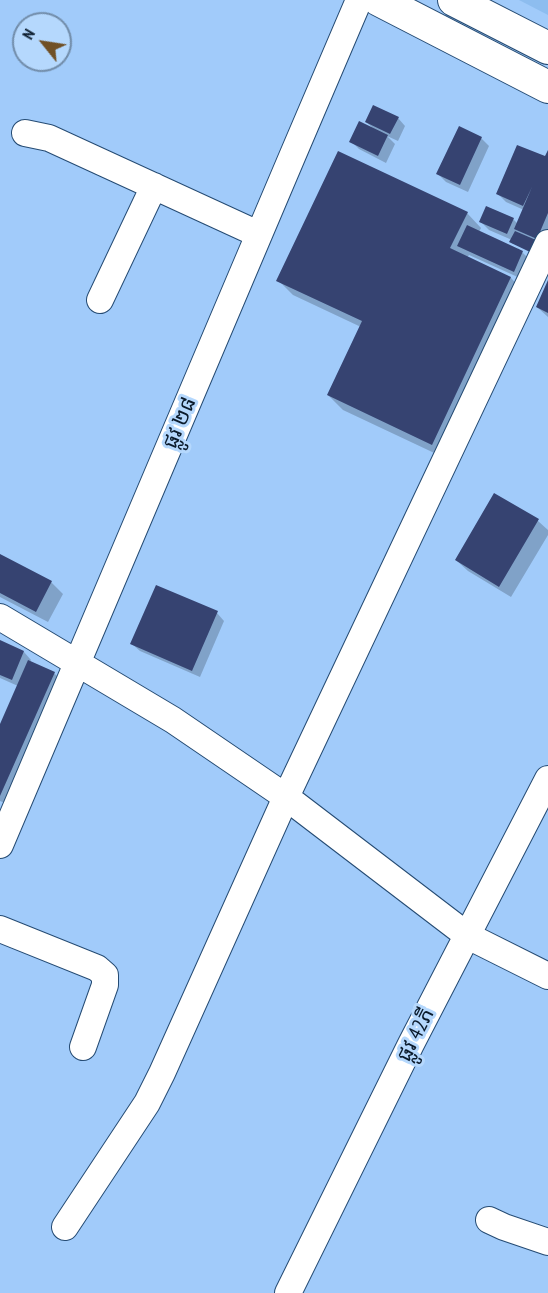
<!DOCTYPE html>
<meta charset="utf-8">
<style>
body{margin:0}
#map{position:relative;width:548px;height:1293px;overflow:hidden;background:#a1cbfa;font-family:"PT Sans Narrow",sans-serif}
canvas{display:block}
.north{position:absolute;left:12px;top:12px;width:60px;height:60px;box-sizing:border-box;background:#b5d8fd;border:2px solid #718ca9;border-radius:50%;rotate:300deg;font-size:16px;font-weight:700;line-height:24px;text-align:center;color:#0b1b2c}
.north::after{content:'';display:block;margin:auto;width:21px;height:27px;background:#705026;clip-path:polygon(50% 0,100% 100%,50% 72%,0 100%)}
</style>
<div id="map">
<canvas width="548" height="1293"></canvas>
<div class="north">N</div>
</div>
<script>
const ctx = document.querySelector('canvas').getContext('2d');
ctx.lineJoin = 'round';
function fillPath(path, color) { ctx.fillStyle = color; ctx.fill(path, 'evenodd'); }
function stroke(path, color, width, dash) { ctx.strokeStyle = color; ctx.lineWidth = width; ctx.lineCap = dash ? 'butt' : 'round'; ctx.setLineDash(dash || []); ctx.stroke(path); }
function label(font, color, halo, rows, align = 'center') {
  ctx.font = font + ' "PT Sans Narrow","Noto Sans Khmer",sans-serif'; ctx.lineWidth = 6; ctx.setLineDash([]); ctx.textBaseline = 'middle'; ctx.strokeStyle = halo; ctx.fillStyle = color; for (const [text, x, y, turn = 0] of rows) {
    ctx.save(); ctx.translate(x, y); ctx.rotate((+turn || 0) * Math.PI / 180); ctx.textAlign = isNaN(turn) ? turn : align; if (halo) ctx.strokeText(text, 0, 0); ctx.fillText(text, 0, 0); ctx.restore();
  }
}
fillPath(new Path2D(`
 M519,0H548V15Z`), '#8dbdef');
fillPath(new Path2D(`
 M398,118L405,126L398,141L387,136L395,144L386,163L359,149L351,141L375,130L366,122Z
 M481,138L489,146L468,192L446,182L438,174Z
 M548,154V249L513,242V244L511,242L512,240L489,230L481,222L513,219L518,224L524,210L506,202L498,194L546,159Z
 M467,213L481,228L479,232L520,251L517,247L530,260L522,279L469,255L467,258L511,278L525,293L447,459L343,410L328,395L361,327L293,295L278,280Z
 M548,283V317L537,307Z
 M495,495L538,521L548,530V535L511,597L468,571L456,560Z
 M0,555L51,582L63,594L48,622L0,597Z
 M217,613L224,621L200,677L140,651L132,644Z
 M0,642L24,652L31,660L30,662L54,673L66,685L12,806L0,801V727L18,686L0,678Z`), '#0003');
fillPath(new Path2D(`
 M373,105L399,117L390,134L365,122Z
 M359,121L388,135L378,156L349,142Z
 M459,126L482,137L460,185L436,174Z
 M517,145L545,156L548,150V213L537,239L514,229L532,187L523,206L496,194Z
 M338,151L468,212L450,248L511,277L432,445L327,395L362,321L276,281Z
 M486,206L514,218L507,234L479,222Z
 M467,225L523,251L514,272L457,246Z
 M515,231L536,240L530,252L509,242Z
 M548,280V313L536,307Z
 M494,493L539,519L499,587L455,560Z
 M0,554L52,581L36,612L0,593Z
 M156,585L218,611L192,671L130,644Z
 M0,640L24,651L12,680L0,675Z
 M28,660L55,672L0,796V724Z`), '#364371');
const minor = new Path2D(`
 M25,133L49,138L258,234
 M100,300L154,186
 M0,617L173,720L286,797L468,936L548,976
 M0,845C122,564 238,281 359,0
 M0,929L97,968L105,975V985L83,1047
 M489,1220L504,1227L548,1242
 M65,1227L147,1103L162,1073L286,797L548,243
 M288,1293L411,1044L548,779`);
const major = new Path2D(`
 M379,0L548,87
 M454,0L548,48`);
stroke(minor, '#254b73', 28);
stroke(major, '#254b73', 34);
stroke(minor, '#fff', 26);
stroke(major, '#fff', 32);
label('21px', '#0b1b2c', '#b5d8fd', [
 ["ផ្លូវ ២៨",180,423,-67],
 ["ផ្លូវ 42ភី",416,1035,-63]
]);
</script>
